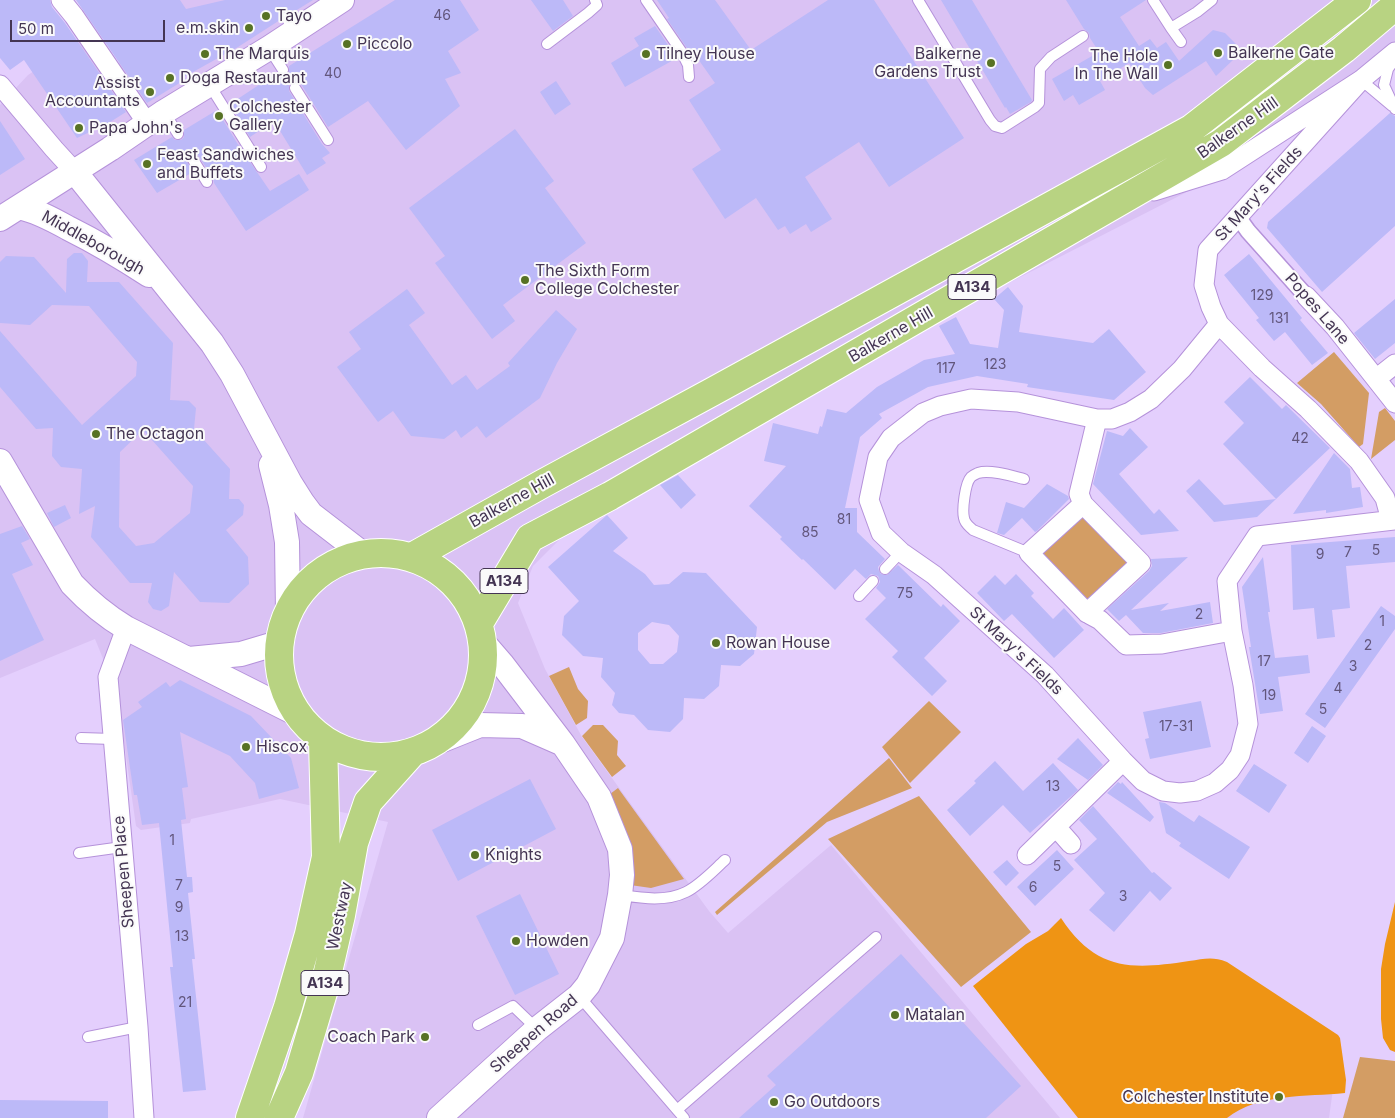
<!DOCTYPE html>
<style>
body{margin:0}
#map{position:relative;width:1395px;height:1118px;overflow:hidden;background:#e4cffd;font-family:Inter,sans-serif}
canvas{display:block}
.scale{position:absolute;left:10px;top:20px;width:155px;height:22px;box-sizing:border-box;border:2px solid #443553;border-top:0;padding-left:6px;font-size:15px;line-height:18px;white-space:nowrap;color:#443553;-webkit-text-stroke:4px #fafafa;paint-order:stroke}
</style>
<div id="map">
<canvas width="1395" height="1118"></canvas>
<div class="scale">50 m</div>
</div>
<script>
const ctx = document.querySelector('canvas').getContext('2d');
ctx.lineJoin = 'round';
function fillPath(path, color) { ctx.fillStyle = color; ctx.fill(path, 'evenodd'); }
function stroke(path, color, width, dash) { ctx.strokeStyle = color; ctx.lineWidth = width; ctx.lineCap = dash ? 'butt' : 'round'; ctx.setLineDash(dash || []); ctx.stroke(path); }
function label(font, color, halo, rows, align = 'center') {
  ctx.font = font + ' Inter,sans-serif'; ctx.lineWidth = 4; ctx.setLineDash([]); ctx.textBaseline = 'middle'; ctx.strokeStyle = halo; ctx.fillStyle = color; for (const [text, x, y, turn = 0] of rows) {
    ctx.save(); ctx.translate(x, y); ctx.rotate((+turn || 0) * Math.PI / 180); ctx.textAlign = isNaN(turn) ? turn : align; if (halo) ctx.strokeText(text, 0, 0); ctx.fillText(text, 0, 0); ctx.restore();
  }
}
fillPath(new Path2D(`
 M143,0H1395V45L1222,174L956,310L576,523L533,566L518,603L545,669L582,737L709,911L728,933L831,845L1060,1118H303L388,822L280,799L191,819L190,823L141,830L136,826L117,693L95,639L0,678V105L28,75L93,32L116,65L161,34Z
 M1333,1089L1329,1118H1203L1218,1102Z`), '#dac2f4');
fillPath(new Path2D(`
 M1334,352L1369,393L1363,444L1359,447L1321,404L1297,383Z
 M1385,408L1395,421V440L1371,459L1379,412Z
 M1084,511L1134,561L1086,607L1037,554Z
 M569,667L578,689L588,701L587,718L576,725L549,676Z
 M929,701L961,732L910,783L882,747Z
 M593,725H603L618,741L617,755L626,766L612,777L582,736Z
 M889,758L912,788L827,822L717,915L715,912Z
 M618,788L684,879L651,888L630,885L628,852L623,825L610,794Z
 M919,796L1031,932L961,987L828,839Z
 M1360,1057L1395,1061V1118H1343Z`), '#d39d64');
fillPath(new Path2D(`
 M1395,902V1052L1390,1050L1383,1038L1381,1019V969L1385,944Z
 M1061,918C1096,971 1131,970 1189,961C1204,959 1212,956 1227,962L1338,1035L1340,1038L1346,1080L1345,1093C1307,1097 1258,1093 1227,1118H1078L973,986L1026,944L1048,931Z`), '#ef9414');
fillPath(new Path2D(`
 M0,0H50L52,7L65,23L126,112L107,124L77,138L24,60L10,70L0,58Z
 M76,0H180L186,9L225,0H313L292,13L287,10L282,11L279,16L280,20L238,47L184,77L186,79L147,103Z
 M395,0H460L479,30L448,51L461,73L445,79L460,106L406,150L368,101L328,127L301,84L298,82L294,81L289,84V91L322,144L330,153L322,158L326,163L307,175L274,121L250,137L230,104L277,73L280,76H286L289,73V66Z
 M531,0H563L573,16L553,31Z
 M657,0H715L751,50L828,0H874L964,138L889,187L859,142L805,177L832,219L811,232L806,224L790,234L785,226L778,230L756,198L725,219L692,169L721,150L689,100L715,83L691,49L689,51L667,19L669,18Z
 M941,0H972L1032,100L1031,102L1010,114L1006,107L1005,108Z
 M1066,0H1146L1120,17L1139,46L1150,39L1157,48L1166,42L1179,61L1213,30L1225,33L1236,44L1233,60L1216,76L1206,61L1153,95L1145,88L1129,63L1100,81L1105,90L1079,105L1073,95L1064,101L1052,79L1099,52L1090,38L1089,33L1084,29Z
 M655,26L677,58L625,87L611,63L639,46L634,38Z
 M556,81L571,104L555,115L540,92Z
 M217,110L239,146L270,191L299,174L309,190L246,231L214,183L213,178L196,152H189L185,158L193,172L157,193L134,160L172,137L175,140H181L184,137V130Z
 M1390,113L1395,116V226L1322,292L1267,228L1268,222Z
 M0,121L25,159L0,175Z
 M515,129L554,181L545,188L586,243L503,305L515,321L492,339L435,263L445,256L409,208Z
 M74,253H82L88,261L87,282H119L173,343L170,400L189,401L196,408L194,429L230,469L229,499H239L244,505L243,515L226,530L248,557L249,584L229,603L200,602L174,572L169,606L161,611L153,609L148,602L152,583H130L91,537L95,506L79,514L82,469L61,467L52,456L53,428L36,429L0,387V331L82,425L136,376L137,362L89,306L52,305L30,325L0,323V262L6,256L34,257L66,293L67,259ZM143,430L193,486L190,513L154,543L136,546L119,527L120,452Z
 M1249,254L1302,318L1300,320L1328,353L1312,365L1285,332L1274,341L1256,320L1259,318L1224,275Z
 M1008,287L1023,306L1019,332L1093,343L1109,329L1146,372L1114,400L1027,387L1028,384L977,376L928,387L879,414L882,418L860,437L845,508H857V532L885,559L878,567L879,571L881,574L887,575L898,565L941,607L943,604L960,621L924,658L947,681L932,696L892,657L898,651L865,619L886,598L876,588L880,582L878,576L871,574L866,579L855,569L835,590L803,559L802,560L780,539L782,537L749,506L786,466L764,461L773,423L818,434L820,426L822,427L827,409L846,413L877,387L924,360L955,354L939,326L956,317L970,344L998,348L1004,310L994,299Z
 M407,289L425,313L409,325L452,385L466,375L477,390L510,366L508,363L556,310L577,329L557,363L540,398L486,438L477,426L461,438L456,430L444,439L411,436L393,411L378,422L337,367L361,349L349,332Z
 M1395,299V343L1375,359L1354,333Z
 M1250,377L1282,409L1286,405L1330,448L1257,517L1214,522L1186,491L1199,479L1224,505L1276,499L1223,444L1244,423L1224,402Z
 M1130,428L1148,447L1119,474L1154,514L1159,509L1179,531L1141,535L1093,484L1107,431L1123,436Z
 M1334,453L1350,469L1352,488L1360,487L1363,507L1326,513V510L1293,514Z
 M678,475L696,495L681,509L660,485Z
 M1047,484L1068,496L1069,499L1037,531L1035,532L1022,518L1004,535L997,533L1006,502L1024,508Z
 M65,505L71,518L54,527L47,513Z
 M607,515L628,538L613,551L645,574L654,585L669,584L683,572L706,573L757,627L754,654L740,666L721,665L719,686L704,699L684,698L683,719L670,732L648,730L634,715L619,713L612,705L615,693L601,677L603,658L583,656L562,635L564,616L579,601L548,567ZM652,622L669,625L679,636L677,652L663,664H650L638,650V633Z
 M22,526L30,539L21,543L33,565L12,574L44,640L0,661V534Z
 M1395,537V562L1346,566L1350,608L1332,610L1335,637L1317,639L1314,608L1293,610L1291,545Z
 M1188,557L1131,610L1169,603L1160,611L1210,602L1213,623L1161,633H1143L1126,615L1119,621L1107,609L1149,571L1152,566L1151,559Z
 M1263,557L1270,612H1268L1275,658L1308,655L1310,673L1278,677L1283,711L1260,714L1249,647H1251L1242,587Z
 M1016,574L1034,593L1031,596L1053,619L1064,608L1084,630L1054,658L1012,614L1004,621L977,593L995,575L1005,585Z
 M1381,606L1395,616V629L1325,728L1305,714Z
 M180,680L251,716L291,758L299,788L259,799L255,783L230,756L180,732L188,787L182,788L186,819L181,820L187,877H192L193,892L188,893L195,959H192L206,1090L183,1092L170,967H173L159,823L142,825L137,795H134L123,720L142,707L138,702L166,682L170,687Z
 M1201,701L1211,747L1150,759L1145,739L1149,738L1143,712Z
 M1312,726L1326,736L1308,763L1294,753Z
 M1078,738L1103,765L1088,780L1057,759Z
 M995,761L1023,791L1053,763L1078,790L1030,833L1003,805L970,836L947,810L976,783L974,781Z
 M1254,764L1287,785L1269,813L1236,791Z
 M530,779L556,829L458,881L432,830Z
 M1118,782L1121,784L1122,782L1154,817L1150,822L1107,793Z
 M1159,802L1165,803L1194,822L1199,815L1250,847L1229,879L1179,846L1181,843L1166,833Z
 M1093,806L1152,873L1154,872L1172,888L1160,901L1150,891L1114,932L1089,910L1105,893L1074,860L1097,839L1079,820Z
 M1057,850L1074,869L1035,906L1017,887Z
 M1007,860L1019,873L1006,886L993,872Z
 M520,894L559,974L515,995L476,916Z
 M901,954L1021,1086L986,1118H739L776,1085L767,1076Z
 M0,1100L108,1101V1118H0Z`), '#bcb9f8');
const service = new Path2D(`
 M646,0L681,51L688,65L689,77
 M918,0L990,120L995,126L1002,128L1035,107L1039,103L1040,69L1051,57L1083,36
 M1153,0L1171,28L1181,42
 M286,17L294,31
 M1171,28L1197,12L1212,0
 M547,44L588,13L597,5L595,0
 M269,48L283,70
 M1361,80L1392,106
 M209,84L261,167
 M295,88L328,140
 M1395,109L1384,85L1388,69L1395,59
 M164,112L178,134
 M192,158L207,182
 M1024,479C1012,476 990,469 978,473C976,474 973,475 971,477C965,483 962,510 964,518C965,524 969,526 973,530L1029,553
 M885,569L901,552
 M859,596L873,581
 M81,738L113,739
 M79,853L122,847
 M620,895C641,898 666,902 686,892C700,885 713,871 725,860
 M579,996L684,1118
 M478,1025L513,1006L537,1029
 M88,1037L138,1027
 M677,1110L876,937`);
const pedestrian = new Path2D(`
 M1238,217L1248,231L1306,296`);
const minor = new Path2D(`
 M61,0L74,16L147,123
 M1361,80L1208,250L1204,285L1211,307L1219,324L1262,368L1308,409L1359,461L1385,498L1391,520
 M0,85L54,149L75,172
 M1154,191L1222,170L1361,80L1395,52
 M1306,296L1335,327L1395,403
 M1219,324L1182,369L1151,399L1130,412L1112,419H1097L1018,402L971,399L940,406L923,413L891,438L878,457L869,500L881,533L901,552L934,575L1045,675L1123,761L1143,781L1163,791L1180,793L1197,791L1215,783L1230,770L1240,755L1248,724L1243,685L1232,631L1227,581L1257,536L1395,520
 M1376,379L1395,364
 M1097,419L1079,494L1083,504L1141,563L1087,613L1100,620L1126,645L1162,644L1232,631
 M1083,504L1029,553L1087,613
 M126,628L108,677L138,1027L144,1118
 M1056,827L1071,844
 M1027,855L1123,761`);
const tertiary = new Path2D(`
 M75,172L212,343L232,374L290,483L302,502L311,514L363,554
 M19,207C37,211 52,219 68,228C96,242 123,258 149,275
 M0,219L110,149L164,112L269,48L342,0
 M0,461L72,584C88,601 106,616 126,628L297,714
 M271,465L281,505L287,542L288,612
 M189,659L241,654L278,643
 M435,743L480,725L522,726L561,743
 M439,1118L537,1029L579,996L588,985L612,938L620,895L622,875L620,849L599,797L563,744L502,664L483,642`);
const primary = new Path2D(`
 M279 655a102 102 0 1 1 204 0a102 102 0 1 1-204 0Z
 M412,557L542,484L712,392L1191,129L1357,0
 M479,623L530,538L610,496L1221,143L1344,49L1395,6
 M250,1118L288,1007L309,934L326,857L323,740
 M279,1118L299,1073L324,989L341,915L354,843L368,802L411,754`);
stroke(service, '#b592da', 12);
stroke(pedestrian, '#b592da', 18);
stroke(minor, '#b592da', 21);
stroke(tertiary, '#b592da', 26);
stroke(primary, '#fff', 30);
stroke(service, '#fff', 10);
stroke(pedestrian, '#fff', 15);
stroke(minor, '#fff', 19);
stroke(tertiary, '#fff', 24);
stroke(primary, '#b8d382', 28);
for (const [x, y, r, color] of [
 [266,16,5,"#577225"],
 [249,28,5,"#577225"],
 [347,44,5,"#577225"],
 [1218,53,5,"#577225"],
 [205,54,5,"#577225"],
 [646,54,5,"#577225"],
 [991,63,5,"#577225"],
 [1168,65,5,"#577225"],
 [170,78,5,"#577225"],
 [150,92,5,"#577225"],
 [219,116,5,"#577225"],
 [79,128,5,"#577225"],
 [147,164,5,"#577225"],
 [525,280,5,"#577225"],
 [96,434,5,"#577225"],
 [716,643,5,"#577225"],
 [246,747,5,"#577225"],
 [475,855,5,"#577225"],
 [516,941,5,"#577225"],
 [895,1015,5,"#577225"],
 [425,1037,5,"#577225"],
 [1279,1097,5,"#577225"],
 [774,1102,5,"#577225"]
]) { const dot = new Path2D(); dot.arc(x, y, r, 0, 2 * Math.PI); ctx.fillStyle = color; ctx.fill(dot); stroke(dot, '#fafafa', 2); }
label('14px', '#62567c', null, [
 ["46",442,16],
 ["40",333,74],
 ["129",1262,296],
 ["131",1279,319],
 ["123",995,365],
 ["117",946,369],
 ["42",1300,439],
 ["81",844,520],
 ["85",810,533],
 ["5",1376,551],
 ["7",1348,553],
 ["9",1320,555],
 ["75",905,594],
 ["2",1199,615],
 ["1",1382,622],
 ["2",1368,646],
 ["17",1264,662],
 ["3",1353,667],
 ["4",1338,689],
 ["19",1269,696],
 ["5",1323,710],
 ["17-31",1176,727],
 ["13",1053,787],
 ["1",172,841],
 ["5",1057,867],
 ["7",179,886],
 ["6",1033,888],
 ["3",1123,897],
 ["9",179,908],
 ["13",182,937],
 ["21",185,1003]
]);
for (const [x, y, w] of [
 [972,287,48],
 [504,581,48],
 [325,983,48]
]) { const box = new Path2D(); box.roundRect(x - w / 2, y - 12.5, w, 25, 4); ctx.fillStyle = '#fafafa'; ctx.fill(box); stroke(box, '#443553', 1); }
label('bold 15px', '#443553', null, [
 ["A134",972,287],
 ["A134",504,581],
 ["A134",325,983]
]);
label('16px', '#443553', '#fafafa', [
 ["Tayo",276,16],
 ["e.m.skin",239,28,"right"],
 ["Piccolo",357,44],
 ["Balkerne Gate",1228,53],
 ["The Marquis",215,54],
 ["Tilney House",656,54],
 ["Balkerne",981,54,"right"],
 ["Gardens Trust",981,72,"right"],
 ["The Hole",1158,56,"right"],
 ["In The Wall",1158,74,"right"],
 ["Doga Restaurant",180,78],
 ["Assist",140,83,"right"],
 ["Accountants",140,101,"right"],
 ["Colchester",229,107],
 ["Gallery",229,125],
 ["Papa John's",89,128],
 ["Feast Sandwiches",157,155],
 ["and Buffets",157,173],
 ["The Sixth Form",535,271],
 ["College Colchester",535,289],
 ["The Octagon",106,434],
 ["Rowan House",726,643],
 ["Hiscox",256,747],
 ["Knights",485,855],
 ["Howden",526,941],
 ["Matalan",905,1015],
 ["Coach Park",415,1037,"right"],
 ["Colchester Institute",1269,1097,"right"],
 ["Go Outdoors",784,1102]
], 'left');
label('16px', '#443553', '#fafafa', [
 ["Balkerne Hill",1238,128,-35],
 ["St Mary's Fields",1259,194,-48],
 ["Middleborough",93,243,29],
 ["Popes Lane",1317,309,49],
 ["Balkerne Hill",891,335,-30],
 ["Balkerne Hill",512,501,-29],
 ["St Mary's Fields",1016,651,43],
 ["Sheepen Place",124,872,-95],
 ["Westway",340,916,-78],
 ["Sheepen Road",534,1034,-41]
]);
</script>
